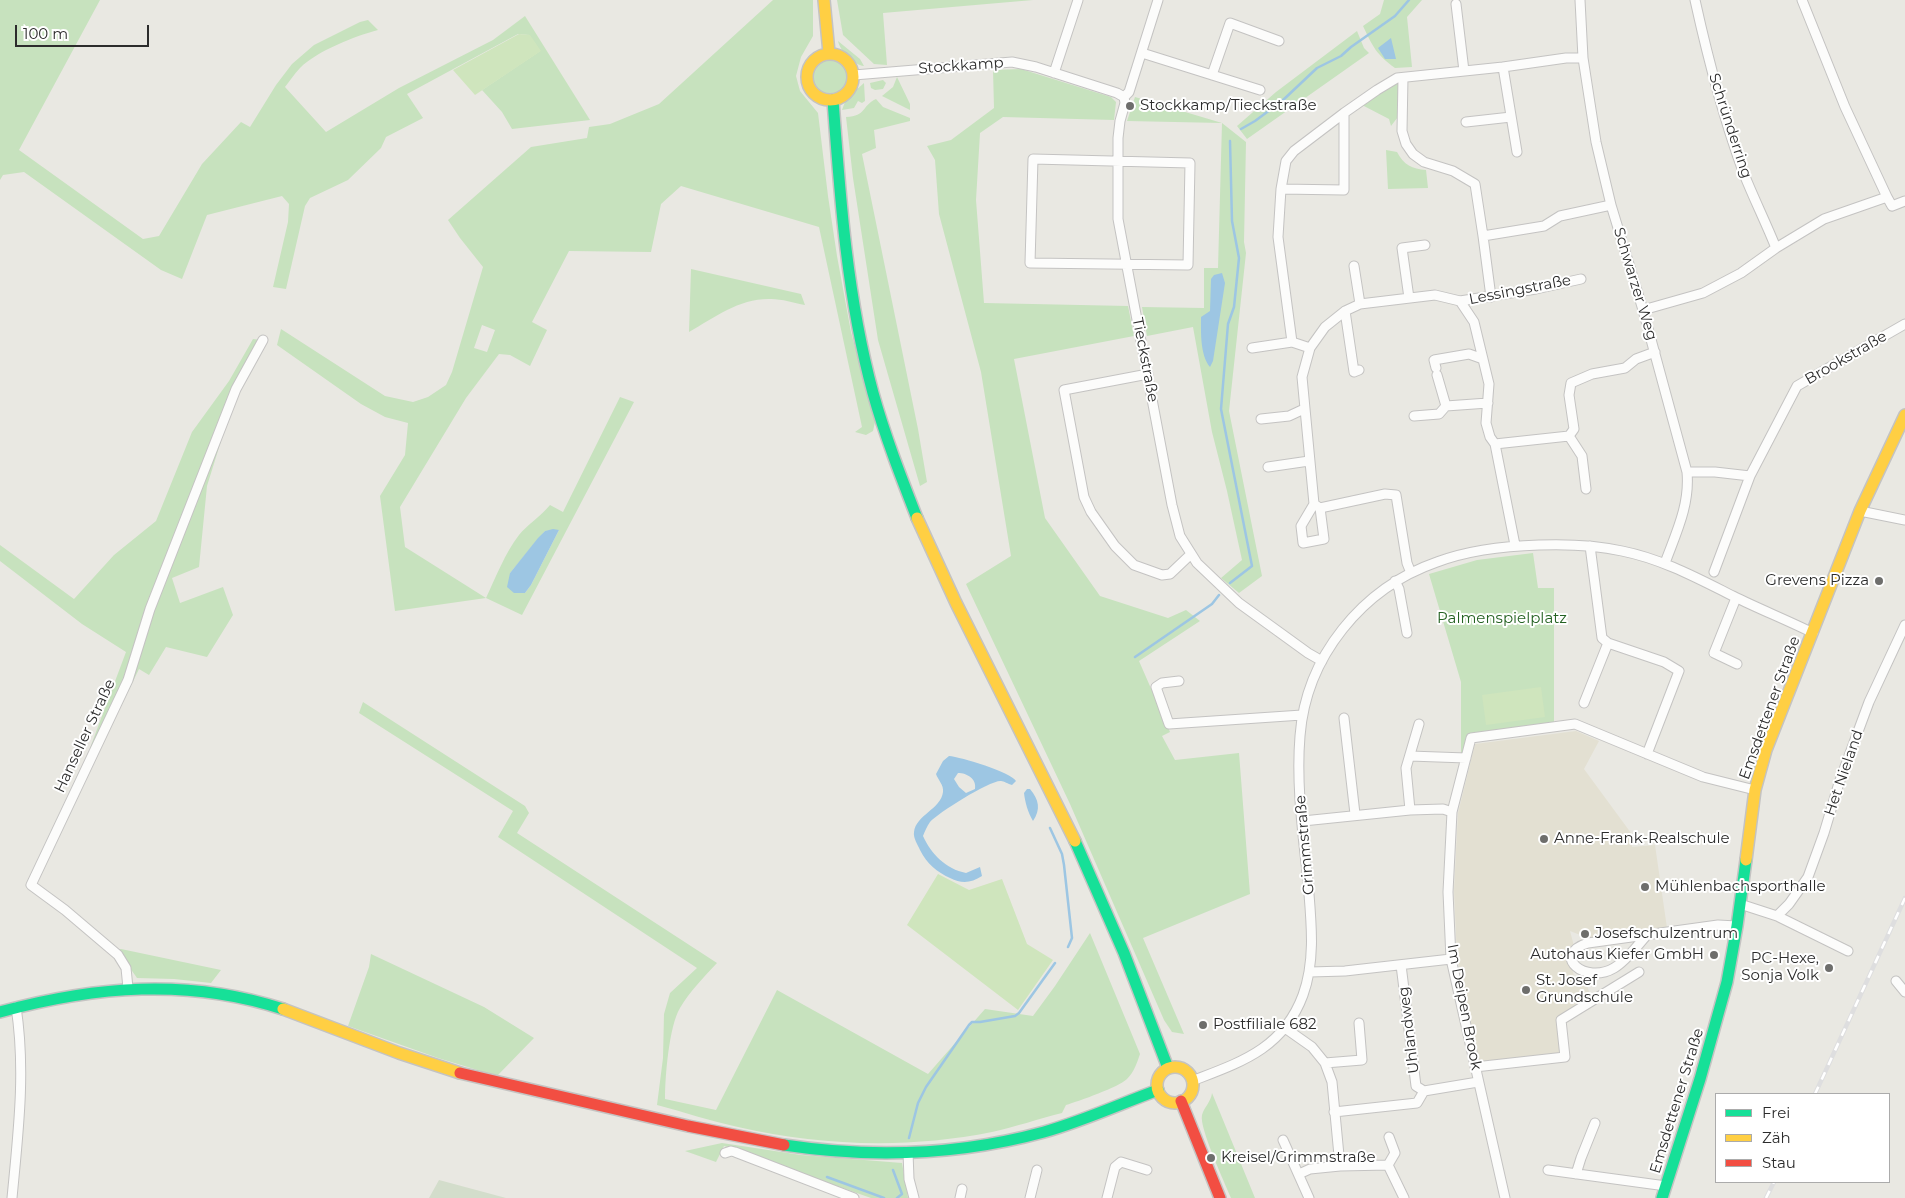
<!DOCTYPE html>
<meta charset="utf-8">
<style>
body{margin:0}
#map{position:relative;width:1905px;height:1198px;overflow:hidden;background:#e9e8e2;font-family:Montserrat,sans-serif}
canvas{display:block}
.legend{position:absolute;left:1715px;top:1093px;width:175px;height:90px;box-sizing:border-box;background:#fff;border:1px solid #ababab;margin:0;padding:6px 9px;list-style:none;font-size:15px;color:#2c2c2c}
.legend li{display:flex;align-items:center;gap:10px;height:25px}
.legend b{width:25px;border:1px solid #ababab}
.scale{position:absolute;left:15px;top:25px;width:134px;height:22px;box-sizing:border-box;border:2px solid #2c2c2c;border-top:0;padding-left:6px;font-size:15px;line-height:18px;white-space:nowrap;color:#2c2c2c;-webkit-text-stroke:4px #fff;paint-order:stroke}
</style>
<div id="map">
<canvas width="1905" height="1198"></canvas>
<ul class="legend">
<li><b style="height:6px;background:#16e098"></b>Frei</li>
<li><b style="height:6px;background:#ffcf43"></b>Zäh</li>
<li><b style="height:6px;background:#f24e42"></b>Stau</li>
</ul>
<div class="scale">100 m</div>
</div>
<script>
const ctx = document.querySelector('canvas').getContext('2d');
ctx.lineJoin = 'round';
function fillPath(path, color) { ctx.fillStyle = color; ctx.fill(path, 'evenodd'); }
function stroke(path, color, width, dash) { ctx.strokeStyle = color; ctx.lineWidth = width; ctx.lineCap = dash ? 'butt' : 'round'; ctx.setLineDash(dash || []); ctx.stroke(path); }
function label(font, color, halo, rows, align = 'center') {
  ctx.font = font + ' Montserrat,sans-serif'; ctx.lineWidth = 4; ctx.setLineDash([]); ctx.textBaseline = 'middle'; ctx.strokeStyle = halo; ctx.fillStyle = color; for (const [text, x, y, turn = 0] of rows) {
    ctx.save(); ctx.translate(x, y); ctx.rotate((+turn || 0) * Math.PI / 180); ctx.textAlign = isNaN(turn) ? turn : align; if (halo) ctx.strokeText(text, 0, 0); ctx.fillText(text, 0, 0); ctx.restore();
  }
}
fillPath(new Path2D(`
 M1576,731L1599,741L1584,769L1631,833L1632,847L1655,845L1667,928L1588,938L1570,931L1574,946L1568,953L1574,976L1586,981L1591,999L1558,1019L1562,1054L1478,1063L1457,957L1454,891L1458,813L1475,744Z`), '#e3e0d2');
fillPath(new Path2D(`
 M0,0H100L19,150L143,239L159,236L202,164L241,122L250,127L276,85L292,64L314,45L360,22L368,20L378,30C355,36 317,51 300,68C294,74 290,81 285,87L326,132L399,88L493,40L525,16L590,120L512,129L502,112L482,90L540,51L529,35L518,34L407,94L423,118L386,137L381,148L348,180L310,198L305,206L286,289L273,287L288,222L289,204L282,196L207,215L182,279L161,270L24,172L3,175L0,180Z
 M773,0H813V36L801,57L796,76L800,91L818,113L828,196L837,256L851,332L875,422L873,431L866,435L855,432L862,427L819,227L681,186L661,204L651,252L569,251L532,322L547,330L530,366L510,355L499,354L466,398L400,507L405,547L486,598C496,577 505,553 519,535C527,525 541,516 550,505L563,512L620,397L634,402L522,615L486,598L395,611L380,496L405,455L408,423L385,417L361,404L277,345L281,329L385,396L413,402L428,397L446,385L452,372L483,267L460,238L448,220L531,147L587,138L589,127L610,124L659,104ZM482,325L495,330L487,352L474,348ZM559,530L531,585L525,593L510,573L545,531Z
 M837,0H1033L883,13L887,65L874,64L843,35Z
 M1384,0H1422L1407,17L1412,67L1395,68C1376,54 1373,47 1363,26L1380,14Z
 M1357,31L1364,48L1369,53L1247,139L1237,126L1276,92Z
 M838,41L860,59L864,66C854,65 840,51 838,41Z
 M813 77a17 17 0 1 1 34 0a17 17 0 1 1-34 0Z
 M1021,69L1111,97L1116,102L1114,120L1003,117L980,133L976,200L984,303L1128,306L1134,336L1014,359L1045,518L1100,596L1168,618L1186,610L1200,621L1139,661L1170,732L1162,736L1175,760L1239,753L1250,894L1143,938L1184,1034L1172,1032L1164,1020L1070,804L966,584L1011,556L981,372L939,214L935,160L927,146L951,140L994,108L993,70Z
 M897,77L910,104V110L882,96L893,87Z
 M883,80L886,83L883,89L875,90L871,88L870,83Z
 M1396,82L1399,83L1401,113L1391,126L1389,119L1362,105Z
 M864,83L865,101L862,103L858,101L854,108L842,110L846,99Z
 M1135,97L1222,123L1246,142L1244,242L1246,253L1229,411L1262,576L1239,593L1221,578L1242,560L1227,491L1212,432L1193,327L1147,336L1142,307L1204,308V268H1218L1222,123L1127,121Z
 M876,99L883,107L910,118V121L874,130L876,148L862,154L918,429L927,482L920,486L878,340L853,178L846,117C867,116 861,106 876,99Z
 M1386,150L1397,152C1404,165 1412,169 1426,170L1428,188L1388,189Z
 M691,269L801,294L805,305C794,303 782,299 771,299C740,298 715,317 689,332Z
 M253,339L261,340L230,412L207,486L199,567L172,578L180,603L223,587L233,615L207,657L166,647L149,675L139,669L99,751L90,748L126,652L82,624L0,561V545L74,599L114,555L156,521L192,432L229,381Z
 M1533,553L1538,588H1554V724L1473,734L1471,755L1461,754V682L1429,574L1477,560Z
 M363,702L525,806L529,813L517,833L717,963C704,977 690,991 680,1008C669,1026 665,1077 665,1099L716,1110L777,990L928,1074L985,1009L1033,1016L1055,986L1090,933L1140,1054C1137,1063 1134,1072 1127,1079C1119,1087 1079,1101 1066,1105L1062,1113C1038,1119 1015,1127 992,1132C907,1149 821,1146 738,1127C710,1121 684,1112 657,1105L663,1058L664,1014L670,993L697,968L498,837L513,811L359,713Z
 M114,949H121L221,970L211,983L174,979L137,978L123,958Z
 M371,954L484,1007L534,1038L497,1076L438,1058L348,1026L369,967Z
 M1212,1093L1255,1198H1231C1225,1183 1199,1128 1202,1115C1204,1107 1211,1102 1212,1093Z
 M722,1143L801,1155L902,1163L908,1198H871L724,1146L716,1162L685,1151Z`), '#c7e2be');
fillPath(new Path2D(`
 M439,1180L506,1198H429Z`), '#d3ddcb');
fillPath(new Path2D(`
 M519,34L530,35L541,51L475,95L453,70Z
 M1541,687L1545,717L1486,725L1482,695Z
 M938,874L969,890L1002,879L1027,944L1053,960L1018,1010L907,925Z`), '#cfe5bd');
fillPath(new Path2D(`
 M1391,38L1396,59H1385L1378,48Z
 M1222,273L1225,283L1213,361L1210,367C1200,355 1201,332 1201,317L1210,311L1211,279L1214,275Z
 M553,529L559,530L531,585L525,593H514L507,587L510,573L538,538L545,531Z
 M949,756C961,757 1011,772 1016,781L1012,785C1008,784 1004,781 1001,781C990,780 938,813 930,822C927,826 925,831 923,836C931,854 946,869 966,873L980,867L982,876C971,883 962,884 950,878C937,872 927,864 920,850C918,845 913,838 914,832C916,815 941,809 943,792C944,785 938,780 936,774L943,761ZM958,773C967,773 977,779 975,789L966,793L959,787L954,779Z
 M1027,789H1030C1039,800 1041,809 1033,821C1028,813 1025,802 1024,793Z`), '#9dc6e3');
stroke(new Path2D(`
 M1241,129L1255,121L1282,101L1317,68L1341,56L1351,47L1395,16L1409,0
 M1230,583L1252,566L1221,409L1228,324L1234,307L1239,258L1232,221L1230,141
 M1135,657L1212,604L1219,595
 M1050,828L1062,854L1064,865L1072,938L1068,947
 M909,1138L918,1103L926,1087L969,1025L972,1022H980L1015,1016L1019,1013L1055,963
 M893,1170L902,1194L897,1198
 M827,1177L884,1198`), '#9dc6e3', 2.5);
const street = new Path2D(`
 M1580,0L1583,58L1596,142L1611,205L1643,310L1687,472C1690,505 1676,533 1665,563
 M1695,0C1708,59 1723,117 1744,174C1754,199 1766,223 1776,248
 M1802,0L1845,107L1887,197
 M1456,4L1464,71
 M1142,53L1260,90
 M1503,67L1517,152
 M1054,73L1078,0
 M854,75L1012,62L1036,67L1117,93L1124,97
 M1212,75L1230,23L1279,41
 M1403,78L1402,131L1406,144L1413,154L1424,162L1453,171L1475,184L1483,236L1544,226L1560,216L1611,205
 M1124,97L1125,103L1120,121L1118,138V219L1172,505L1180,536L1197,563L1239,603L1308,653L1322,661
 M1124,97L1129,92L1158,0
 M1344,113L1294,151L1286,161L1281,189L1344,190V113L1377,90L1397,78L1503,67L1566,58H1583
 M1466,122L1511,117
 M1033,159L1190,163L1188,265L1030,263Z
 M1281,189L1278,237L1292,342L1310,348
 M1483,236L1491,297
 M1354,266L1360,304
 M1409,298L1402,248L1425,245
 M1460,301L1474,322L1489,384L1486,423L1490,437L1495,444L1515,545
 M1643,310L1703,293L1741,273L1776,248L1824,219L1887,197L1892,206L1905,201
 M1345,311L1354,372L1359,370
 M1252,348L1292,342
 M1436,368L1434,360L1469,354L1483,359
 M1148,374L1064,390L1084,497L1091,512L1115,546L1134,565L1162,575L1170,574L1190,555
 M1437,375L1446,406L1488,403
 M1414,416L1439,414L1446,406
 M1261,419L1289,416L1304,409
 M1495,444L1569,436
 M1268,467L1309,461
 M1687,472H1715L1750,476L1797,386L1905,324
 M1586,489L1582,456L1569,436L1574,429L1569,395L1571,383L1592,374L1625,368L1636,359L1655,352
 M1314,504L1301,526L1303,543L1324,539L1320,508
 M1860,511L1905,520
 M1590,546L1602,638L1608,643L1664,662L1679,671L1647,754
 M1714,572L1750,476
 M1411,573L1407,563L1396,495L1385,494L1320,508L1314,504L1302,377L1310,348L1325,327L1345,311L1360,304L1435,295L1460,301L1536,289L1581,279
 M1395,581L1399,589L1407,633
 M1736,598L1714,653L1737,664
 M1179,681L1162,683L1156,687L1169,724L1302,715
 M1584,703L1608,643
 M1344,718L1355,814
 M1410,756L1466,758
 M1410,810L1406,768L1419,724
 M1303,821L1410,810L1443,809L1452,812
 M1740,904L1777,916L1848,951
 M1777,916L1789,904L1808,877L1824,833L1839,783L1869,702L1905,625
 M1647,935C1637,946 1626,961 1614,968C1585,985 1550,955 1588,943L1718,925L1737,926
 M1401,965L1416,1086L1424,1091
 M1310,972L1345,971L1451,959
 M1896,981L1905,992
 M128,988L126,968L118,955L65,910L31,885L128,680L150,609L236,389L263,340
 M1285,1028L1312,1047L1325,1063L1332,1082L1340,1166L1388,1165L1404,1198
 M1325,1063L1362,1060L1359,1023
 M1475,1067L1565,1057L1561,1020L1639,972
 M1192,1081C1241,1062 1283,1049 1303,995C1316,959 1311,920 1308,882C1303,834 1296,784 1300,736C1306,657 1362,588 1437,562C1469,550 1505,546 1539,545C1567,544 1595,545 1622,551C1662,559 1697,578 1733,596C1759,609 1787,620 1813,633
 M1334,1112L1417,1103L1424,1091L1478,1082
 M1283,1140L1309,1198
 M908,1152L909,1179L914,1198
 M725,1153L731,1151L735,1152L854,1198
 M1388,1165L1395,1153L1389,1137
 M1548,1170L1666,1186
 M1299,1174L1310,1169L1340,1166
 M1576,1174L1581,1158L1595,1123
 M12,1198C18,1134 26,1071 16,1007
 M960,1198L962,1189
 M1030,1198L1037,1170
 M1107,1198L1115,1167L1121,1162L1147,1170
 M1505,1198L1451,959L1448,892L1452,812L1471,738L1575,724L1703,777L1755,790`);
const fast = new Path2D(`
 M833,100C840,198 847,298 873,393C885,436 901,477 917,518
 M1075,841L1124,953L1168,1068
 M0,1012C95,986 188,978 283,1009
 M784,1145C870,1158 960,1155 1044,1132C1083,1121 1120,1104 1158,1090
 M1662,1198L1700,1079L1727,982L1737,926L1746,860`);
const slow = new Path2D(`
 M824,0L829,53
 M807 77a23 23 0 1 1 46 0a23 23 0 1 1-46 0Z
 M917,518L956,603L1075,841
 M1746,860L1755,790L1766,750L1860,511L1905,415
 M283,1009L399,1053L460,1073
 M1157 1085a18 18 0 1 1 36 0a18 18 0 1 1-36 0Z`);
const jam = new Path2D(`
 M460,1073L688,1126L784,1145
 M1181,1101L1220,1198`);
stroke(street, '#c4c3c2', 11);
stroke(fast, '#c4c3c2', 14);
stroke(slow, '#c4c3c2', 14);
stroke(jam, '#c4c3c2', 14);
stroke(street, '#fcfcfb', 9);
stroke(fast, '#16e098', 11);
stroke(slow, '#ffcf43', 11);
stroke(jam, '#f24e42', 11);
const rail = new Path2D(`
 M1815,1094L1905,898
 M1766,1198L1774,1182`);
stroke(rail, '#dededf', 4.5);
stroke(rail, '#fff', 2.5, [8]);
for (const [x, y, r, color] of [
 [1130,106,5,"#6e6e6c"],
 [1879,581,5,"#6e6e6c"],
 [1544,839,5,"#6e6e6c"],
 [1645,887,5,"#6e6e6c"],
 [1585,934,5,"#6e6e6c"],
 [1714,955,5,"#6e6e6c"],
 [1829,968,5,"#6e6e6c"],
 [1526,990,5,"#6e6e6c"],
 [1203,1025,5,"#6e6e6c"],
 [1211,1158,5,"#6e6e6c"]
]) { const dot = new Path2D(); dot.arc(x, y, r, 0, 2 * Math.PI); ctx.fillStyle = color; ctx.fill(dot); stroke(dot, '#fff', 2); }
label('15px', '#2c2c2c', '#fff', [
 ["Stockkamp",961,66,-4],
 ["Schründerring",1730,126,72],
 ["Schwarzer Weg",1635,284,73],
 ["Lessingstraße",1520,290,-11],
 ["Brookstraße",1846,358,-30],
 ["Tieckstraße",1145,360,79],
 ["Emsdettener Straße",1770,708,-70],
 ["Hanseller Straße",85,736,-65],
 ["Het Nieland",1844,773,-71],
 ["Grimmstraße",1305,845,-95],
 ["Im Deipen Brook",1464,1007,79],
 ["Uhlandweg",1409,1030,-97],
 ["Emsdettener Straße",1677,1101,-73]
]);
label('15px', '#2c2c2c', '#fff', [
 ["Stockkamp/Tieckstraße",1140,106],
 ["Grevens Pizza",1869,581,"right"],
 ["Anne-Frank-Realschule",1554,839],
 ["Mühlenbachsporthalle",1655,887],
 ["Josefschulzentrum",1595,934],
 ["Autohaus Kiefer GmbH",1704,955,"right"],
 ["PC-Hexe,",1819,959,"right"],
 ["Sonja Volk",1819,976,"right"],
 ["St. Josef",1536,981],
 ["Grundschule",1536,998],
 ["Postfiliale 682",1213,1025],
 ["Kreisel/Grimmstraße",1221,1158]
], 'left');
label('15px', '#246222', '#fff', [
 ["Palmenspielplatz",1502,619]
]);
</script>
